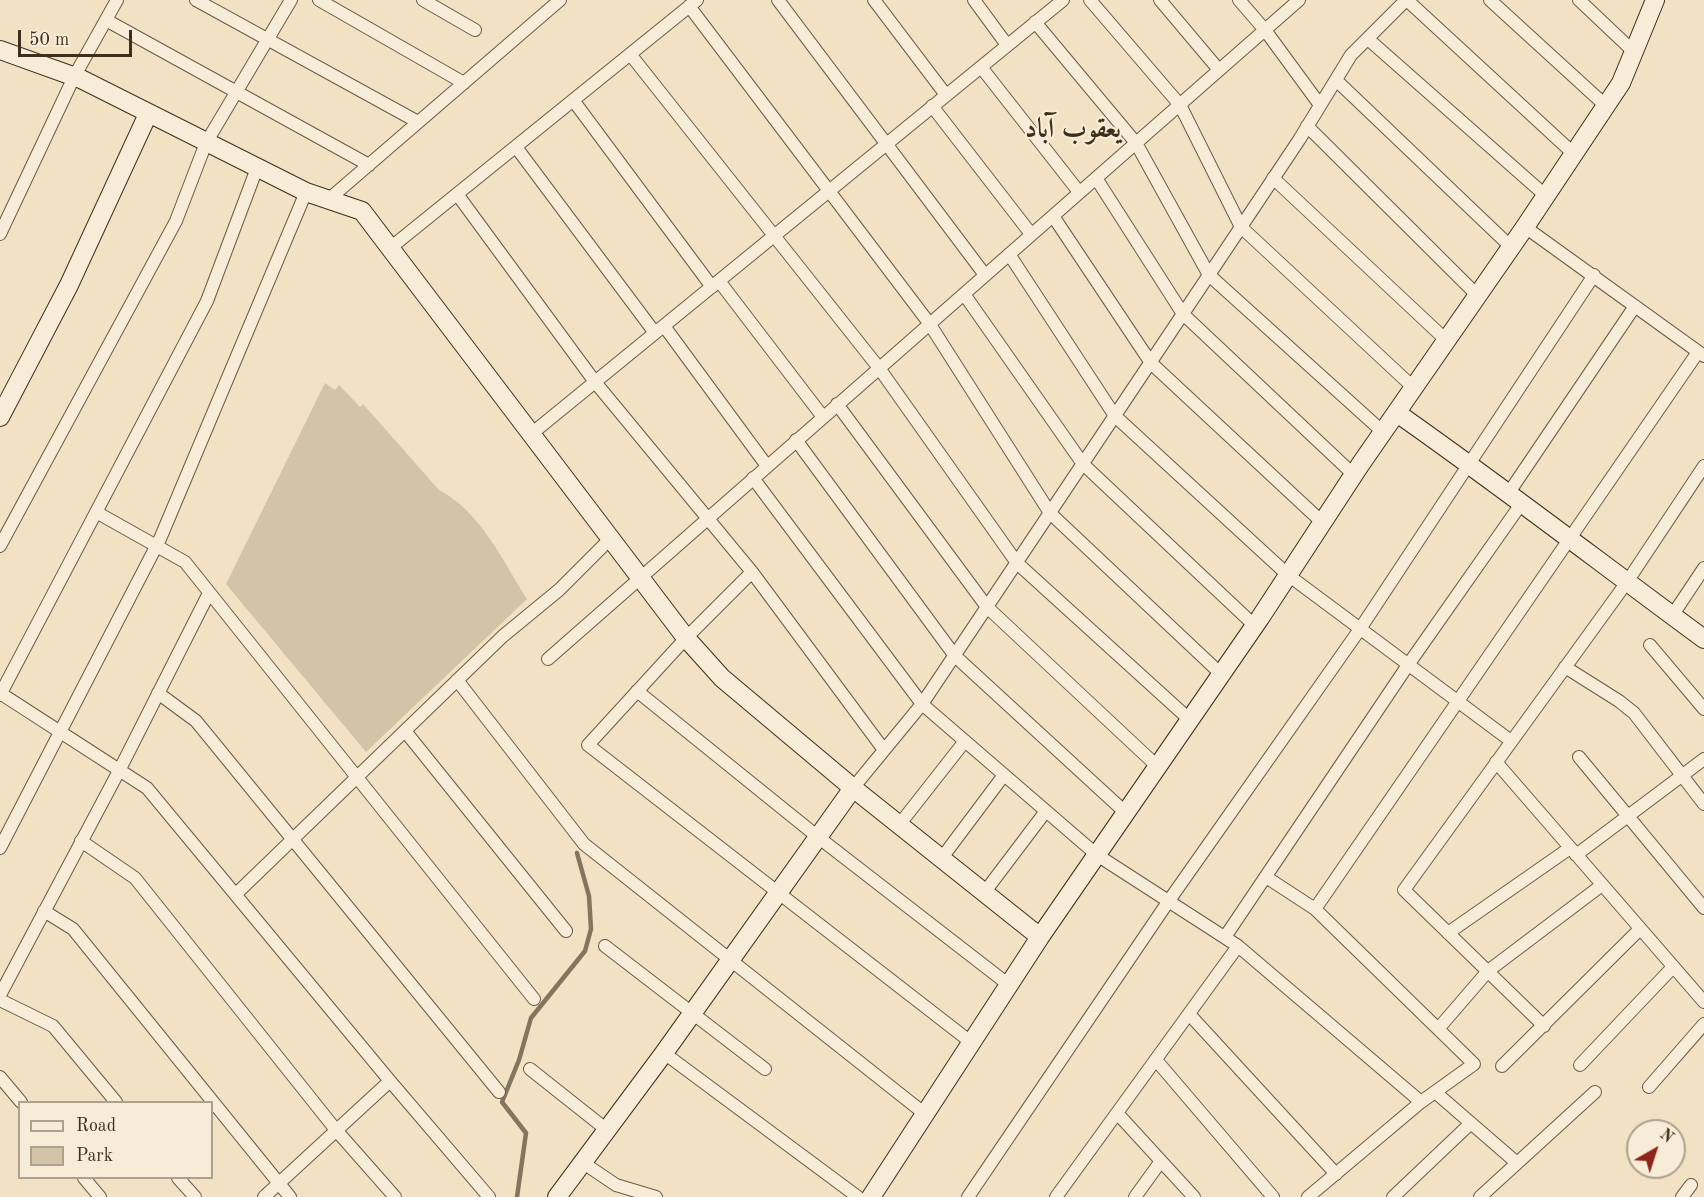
<!DOCTYPE html>
<meta charset="utf-8">
<style>
body{margin:0}
#map{position:relative;width:1704px;height:1197px;overflow:hidden;background:#f2e1c3;font-family:"Old Standard TT",serif}
canvas{display:block}
.legend{position:absolute;left:18px;top:1101px;width:195px;height:78px;box-sizing:border-box;background:#f7ecd8;border:2px solid #ada08d;margin:0;padding:8px 10px;list-style:none;font-size:18px;color:#3e2e1c}
.legend li{display:flex;align-items:center;gap:12px;height:30px}
.legend b{width:30px;border:2px solid #ada08d}
.north{position:absolute;left:1626px;top:1119px;width:60px;height:60px;box-sizing:border-box;background:#f7ecd8;border:2px solid #ada08d;border-radius:50%;rotate:39deg;font-size:16px;font-weight:700;line-height:24px;text-align:center;color:#3e2e1c}
.north::after{content:'';display:block;margin:auto;width:21px;height:27px;background:#8f2418;clip-path:polygon(50% 0,100% 100%,50% 72%,0 100%)}
.scale{position:absolute;left:18px;top:30px;width:114px;height:27px;box-sizing:border-box;border:3px solid #3e2e1c;border-top:0;padding-left:8px;font-size:18px;line-height:21px;white-space:nowrap;color:#3e2e1c;-webkit-text-stroke:4px #f7ecd8;paint-order:stroke}
</style>
<div id="map">
<canvas width="1704" height="1197"></canvas>
<ul class="legend">
<li><b style="height:8px;background:#f7ecd8"></b>Road</li>
<li><b style="height:16px;background:#d3c3a7"></b>Park</li>
</ul>
<div class="north">N</div>
<div class="scale">50 m</div>
</div>
<script>
const ctx = document.querySelector('canvas').getContext('2d');
ctx.lineJoin = 'round';
function fillPath(path, color) { ctx.fillStyle = color; ctx.fill(path, 'evenodd'); }
function stroke(path, color, width, dash) { ctx.strokeStyle = color; ctx.lineWidth = width; ctx.lineCap = dash ? 'butt' : 'round'; ctx.setLineDash(dash || []); ctx.stroke(path); }
function label(font, color, halo, rows, align = 'center') {
  ctx.font = font + ' "Old Standard TT",Amiri,serif'; ctx.lineWidth = 4.5; ctx.setLineDash([]); ctx.textBaseline = 'middle'; ctx.strokeStyle = halo; ctx.fillStyle = color; for (const [text, x, y, turn = 0] of rows) {
    ctx.save(); ctx.translate(x, y); ctx.rotate((+turn || 0) * Math.PI / 180); ctx.textAlign = isNaN(turn) ? turn : align; if (halo) ctx.strokeText(text, 0, 0); ctx.fillText(text, 0, 0); ctx.restore();
  }
}
fillPath(new Path2D(`
 M325,383L335,390L339,385L360,407L363,404L439,490C480,511 503,561 527,599L366,752L226,584Z`), '#d3c3a7');
stroke(new Path2D(`
 M517,1197L526,1133L502,1102L519,1060L531,1018L585,951L591,929L589,896L577,853`), '#85755e', 4.5);
const street = new Path2D(`
 M196,0L418,122
 M319,0L464,83
 M423,0L475,30
 M778,0L985,275
 M874,0L946,95
 M974,0L1007,45
 M1090,0L1180,105L1241,227L1414,388
 M1160,0L1219,70
 M1239,0L1265,30L1320,105
 M1407,0L1574,154
 M1490,0L1606,106
 M1579,0L1634,52
 M689,6L929,323L1050,513L1221,674
 M106,20L369,165
 M1035,22L1136,143L1209,275L1383,432
 M1368,39L1546,196
 M630,54L879,368L1017,563L1190,720
 M981,67L1079,192
 M1336,80L1511,247
 M573,100L712,287
 M932,106L1031,234
 M1307,126L1478,296
 M516,147L655,333
 M1096,178L1183,314L1354,475
 M1273,178L1446,340
 M457,194L595,382L752,572L884,750
 M328,200L560,0
 M1053,216L1151,363L1323,523
 M1525,227L1704,356
 M0,234L74,77L117,0
 M389,249L697,0
 M1009,254L1115,416L1288,575L1511,741
 M719,281L823,417
 M964,294L1083,464L1255,626
 M664,326L767,466
 M837,404L987,607L1158,767
 M530,435L1063,0
 M796,440L955,656L1126,813
 M753,478L922,704L1097,855L1238,946L1421,1102
 M1508,494L1635,306
 M96,512L185,562L534,999
 M0,546L176,221L206,143L291,0
 M752,572L686,638L588,745L972,1043
 M1672,616L1704,568
 M1650,645L1704,709
 M548,659L1299,0
 M1565,667L1619,701L1634,713L1704,804
 M457,680L584,844L925,1114
 M637,691L818,837L1009,985
 M0,693L147,788L390,1081L489,1197
 M158,693L196,721L499,1092
 M0,695L207,301L257,168
 M405,731L566,931
 M1579,757L1704,908
 M1496,762L1704,1002
 M853,788L922,704L1241,227L1299,140L1351,55L1406,0
 M899,825L965,741
 M81,841L135,878L336,1130L395,1197
 M0,848L160,539L306,192
 M1576,855L1704,759
 M941,859L1004,775
 M1266,877L1315,909L1474,1064L1421,1102L1308,1197
 M984,893L1046,811
 M236,894L503,636L559,590L610,539
 M1315,909L1698,352
 M44,911L73,929L290,1197
 M1448,933L1570,848
 M1225,937L1408,665L1521,504
 M605,946L765,1069
 M0,995L120,769L209,593
 M0,1000L53,1026L116,1102
 M1189,1014L1336,1174
 M1544,1026L1404,890L1627,582L1704,466
 M1438,1029L1488,971L1602,885
 M664,1053L858,1197
 M1156,1060L1273,1197
 M1580,1065L1673,967
 M1502,1066L1640,929
 M530,1069L607,1130
 M0,1077L21,1102
 M1649,1087L1704,1024
 M1435,1092L1517,1163
 M1117,1113L1194,1197
 M582,1162L616,1185L656,1197
 M84,1178L100,1197
 M178,1178L195,1197
 M264,1197L390,1081
 M968,1197L1168,902L1360,629L1594,275
 M1056,1197L1238,946
 M1135,1197L1161,1161
 M1393,1197L1471,1123
 M1480,1197L1595,1092
 M1682,1197L1691,1185`);
const secondary = new Path2D(`
 M0,50L81,79L306,192L362,211L686,638L722,678L853,788L1040,937
 M1397,413C1501,486 1602,564 1704,639
 M0,417L69,285L148,114
 M557,1197L664,1053L853,788
 M871,1197L1040,937L1260,618L1360,465L1525,227L1621,83L1655,0`);
stroke(street, '#6b5b46', 14);
stroke(secondary, '#3e2e1c', 20);
stroke(street, '#f7ecd8', 12);
stroke(secondary, '#f7ecd8', 18);
label('bold 27px', '#3e2e1c', '#f7ecd8', [
 ["یعقوب آباد",1073,130]
]);
</script>
